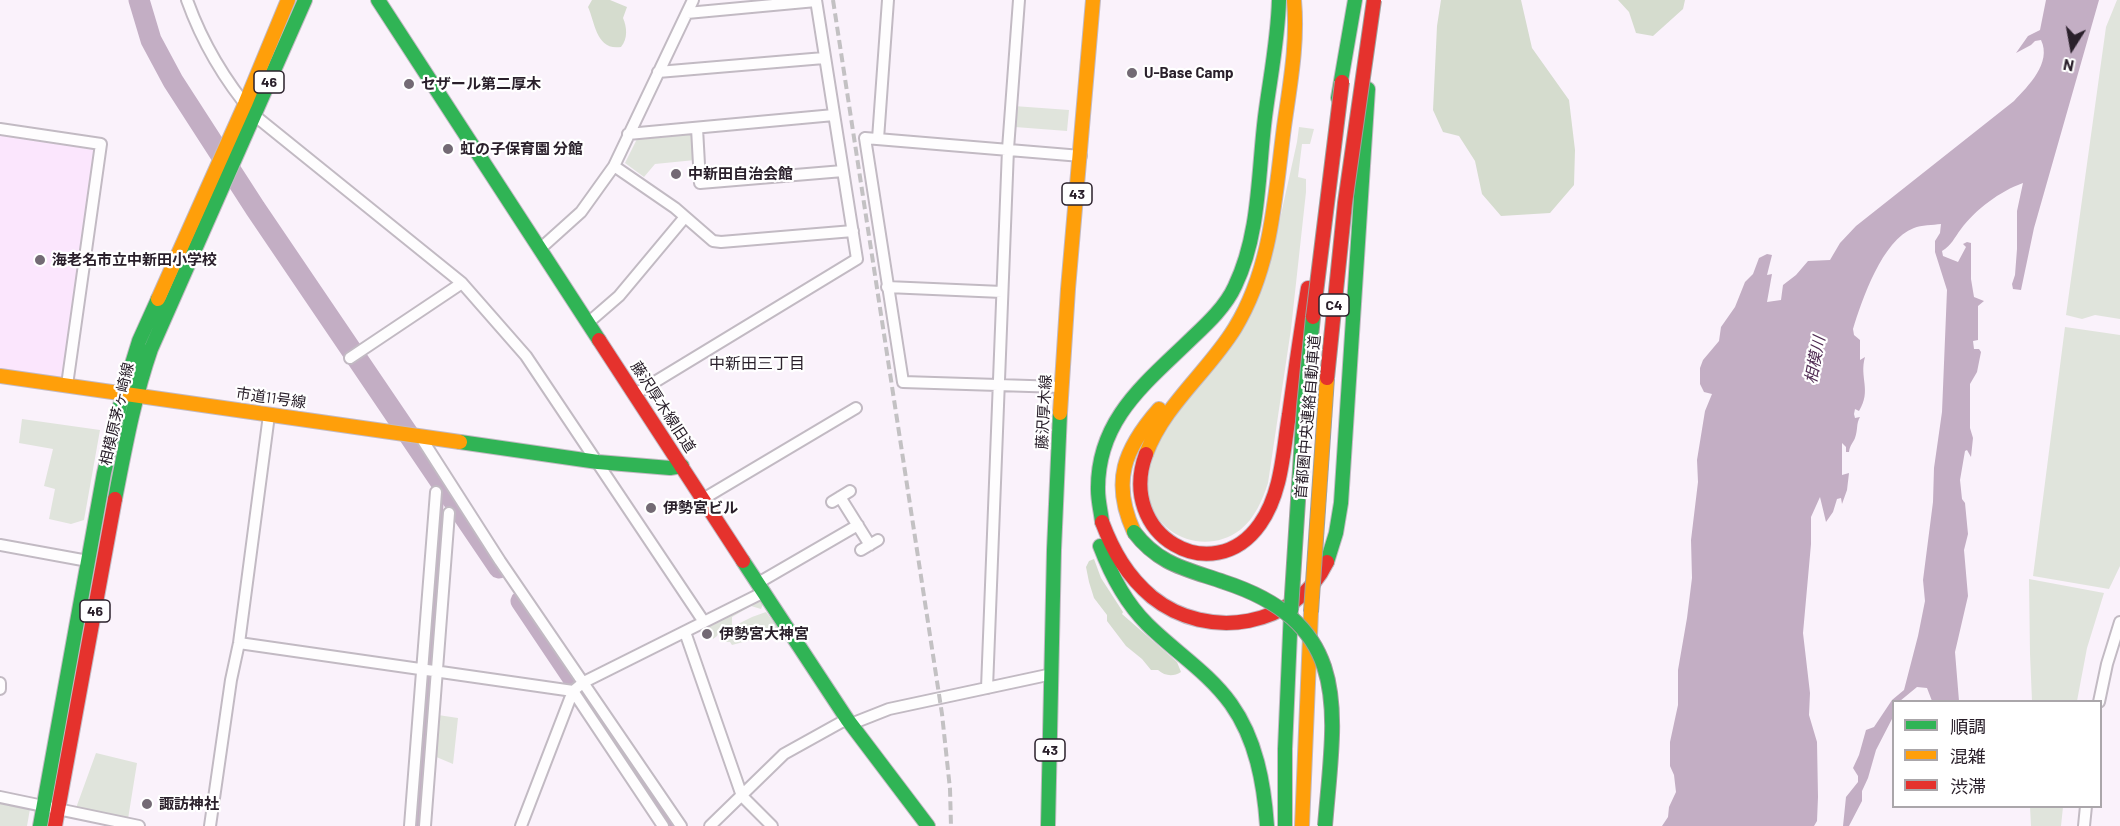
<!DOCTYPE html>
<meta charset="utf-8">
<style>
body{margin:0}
#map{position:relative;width:2120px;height:826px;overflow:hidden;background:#faf2fb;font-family:Barlow,"Noto Sans JP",sans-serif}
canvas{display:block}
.legend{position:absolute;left:1892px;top:700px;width:210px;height:108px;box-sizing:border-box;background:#fff;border:2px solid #aaa6aa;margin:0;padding:8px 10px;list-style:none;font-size:18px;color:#2a202b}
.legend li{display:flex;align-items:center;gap:12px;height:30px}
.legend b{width:30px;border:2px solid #aaa6aa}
.north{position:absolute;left:2042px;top:18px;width:60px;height:60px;-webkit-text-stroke:4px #fff;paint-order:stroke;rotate:191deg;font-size:16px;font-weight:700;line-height:24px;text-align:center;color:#2a202b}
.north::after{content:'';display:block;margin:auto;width:21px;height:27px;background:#2a202b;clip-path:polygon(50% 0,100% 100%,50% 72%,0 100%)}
</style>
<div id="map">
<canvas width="2120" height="826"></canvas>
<ul class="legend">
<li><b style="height:8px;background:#30b455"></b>順調</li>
<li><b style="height:8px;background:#ff9f0a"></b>混雑</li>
<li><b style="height:8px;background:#e5322d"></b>渋滞</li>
</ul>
<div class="north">N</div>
</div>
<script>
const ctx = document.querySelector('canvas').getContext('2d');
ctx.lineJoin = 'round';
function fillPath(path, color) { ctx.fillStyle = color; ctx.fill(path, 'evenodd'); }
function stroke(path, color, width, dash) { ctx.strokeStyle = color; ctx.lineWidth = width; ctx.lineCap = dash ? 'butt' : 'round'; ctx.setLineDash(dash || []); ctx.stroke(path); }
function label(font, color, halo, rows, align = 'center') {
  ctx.font = font + ' Barlow,"Noto Sans JP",sans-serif'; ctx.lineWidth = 4.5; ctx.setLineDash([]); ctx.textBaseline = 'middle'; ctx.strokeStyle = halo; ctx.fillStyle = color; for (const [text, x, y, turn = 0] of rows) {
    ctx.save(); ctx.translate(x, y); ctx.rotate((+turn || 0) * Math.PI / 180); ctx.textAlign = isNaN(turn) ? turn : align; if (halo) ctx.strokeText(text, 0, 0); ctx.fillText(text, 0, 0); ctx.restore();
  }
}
fillPath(new Path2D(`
 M0,134L91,148L95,151L62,378L0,369Z`), '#fbe6fd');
fillPath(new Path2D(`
 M2117,0H2120V319L2095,315L2082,319L2066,315L2106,27Z
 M1014,106L1069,110L1067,131L1015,127Z
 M1299,127L1314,129L1310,144H1302L1298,177L1306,179V192L1291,329L1268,483C1262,501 1255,518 1240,530C1207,555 1158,538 1149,498C1145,481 1151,464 1154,448L1274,246L1297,142Z
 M691,134L693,135L695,160L655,164L644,177L625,163L637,139Z
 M2065,327L2120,335V566L2109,589L2033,576Z
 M22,419L100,430L84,520L71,524L49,519L55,489L44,486L53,449L19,443Z
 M2029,579L2104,593L2087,648L2077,701H2032L2030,654Z
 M760,599L763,604L761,609L751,606L732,617V625L734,626L752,617L766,612L779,629L765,636L732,645L730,642H722L726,636L722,629L719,630L717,636L713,639L707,625Z
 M438,715L458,718L453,764L434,756Z
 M96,753L137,763L128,819L76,808Z
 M0,803L30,809L27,826H0Z
 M2030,807H2063L2061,826H2031Z`), '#e0e4dc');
fillPath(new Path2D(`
 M592,0H610L627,7L623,18C627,27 628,39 621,47C596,51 595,22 588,7Z
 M1441,0H1521L1532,48L1569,100L1575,150L1574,185L1550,213L1501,216L1482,194L1475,161L1459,136L1443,132L1433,110L1437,26Z
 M1618,0H1685L1683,9L1653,36L1636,33L1629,12Z
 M1094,559L1101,578L1123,612L1122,614L1177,662L1181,672C1173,677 1165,676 1158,670H1151L1142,659L1126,646L1107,621V615L1094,598L1089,582L1086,567L1089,561Z`), '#d5dcce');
fillPath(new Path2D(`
 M2046,0H2099L2034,228L2021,290L2013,289L2012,284L2015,275L2017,249V211L2023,183C2000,191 1975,210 1961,229C1954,238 1952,245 1942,251L1943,256L1958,262L1966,247L1963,244L1967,242L1971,243V279L1974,297L1984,301L1978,306V340L1973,341L1974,349H1979L1981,352L1977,372L1970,384V428L1973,438L1971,457L1967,450L1965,451L1960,480L1962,499L1965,503L1968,534L1964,550L1968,596L1955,652L1959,701H1932L1927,688L1917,687L1900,701L1894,702L1893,717L1876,750L1868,778L1862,791V801L1849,826H1843L1846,797L1858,782V776L1853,768L1859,755L1866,730L1874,727L1892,700L1904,690L1918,636L1925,601L1923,580L1933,502L1934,468L1942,412L1947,290L1935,252V241L1940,233L1941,224C1933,225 1921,225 1914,228C1882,240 1862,300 1853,329L1854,335L1860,340V360L1865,357C1859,378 1872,390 1859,411L1855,409L1854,414L1855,418L1860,417C1856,424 1858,430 1855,438C1853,443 1850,445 1849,452H1846V447L1842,443V475L1849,473L1847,490L1842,504L1841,498L1837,499L1833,512L1826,522L1820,497L1811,517V544L1803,633L1810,693L1809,715L1817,742L1818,797L1817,821L1814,826H1662L1668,817L1669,807L1676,792L1674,775L1670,766V742L1678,705V670L1687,618L1692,578L1691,540L1698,482L1697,460L1705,411L1712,394L1704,392L1700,384V368L1703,360L1719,341L1721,327L1735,307L1745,282L1753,274L1759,258L1767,254L1772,255L1767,275L1772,274L1767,302L1781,300L1783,285L1796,275L1808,261L1830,260L1840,243L1856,226L2014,101C2028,86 2052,63 2041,40L2035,41L2031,45L2016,53L2028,36L2040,30Z`), '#c3aec4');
stroke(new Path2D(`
 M417,826L443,485`), '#c3aec4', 4);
stroke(new Path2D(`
 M139,0L151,40L173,81L255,208L499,568
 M521,601L672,826`), '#c3aec4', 21);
const street = new Path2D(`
 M187,0C202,42 226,82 254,115L462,283L526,356L704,622
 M687,13L816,1
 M658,72L824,58
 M697,128L700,183L843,171
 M0,129L101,144L67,385
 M628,134L834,115
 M878,139L888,0
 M614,166L675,208L713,241L721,242L853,231
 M541,248L581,212L614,166L693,0
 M887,287L1002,292
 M589,322L619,296L685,217
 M350,358L462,283
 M1061,387L903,382L865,138L1081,156
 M635,394L857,259L816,0
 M420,436L500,561L681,826
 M840,497L870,545
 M703,499L856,408
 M832,502L850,491
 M0,545L88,561
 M861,550L878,540
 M758,583L858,525
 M685,632L742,796L772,826
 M239,643L573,691L584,682L764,592
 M0,683V689
 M987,688L1008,149L1019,0
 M573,691L663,826
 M2099,702L2107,664L2120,622
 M851,724L889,709L1052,674
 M0,797L139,826
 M210,826L231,680L239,643L269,415
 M410,826L436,492
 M425,826L449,513
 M521,826L573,691
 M710,826L784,754L847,719
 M2084,826L2086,806`);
const fast = new Path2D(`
 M378,0L599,340
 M1338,98L1355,0
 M460,442L598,462L670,468L682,466
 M115,499C125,448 134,398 151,349L305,0
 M1102,522C1101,512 1098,501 1098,490C1097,419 1146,383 1192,338C1208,323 1226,306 1235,286C1260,234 1258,173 1265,117C1270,78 1278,40 1279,0
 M1100,546C1111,575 1125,602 1147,624C1175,652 1208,672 1231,704C1256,739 1264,783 1267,826
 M743,561L847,719L928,826
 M1327,562L1336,533L1341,503L1368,89
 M40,826L104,473L123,393L139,341L158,299
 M1048,826L1054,550L1060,413
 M1285,826V749L1291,610`);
const slow = new Path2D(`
 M158,299L245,104L288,0
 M0,376L460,442
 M1060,413L1068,289L1093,0
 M1146,454C1164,405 1208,372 1235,328C1272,267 1275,196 1284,127C1290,84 1298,43 1294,0
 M1134,532C1111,482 1124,449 1159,409
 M1302,826L1311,612`);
const jam = new Path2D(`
 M599,340L743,561
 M1146,454C1116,535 1213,591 1260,524C1282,493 1283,451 1289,415C1295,372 1301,330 1308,288
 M1102,522C1113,551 1127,576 1152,597C1208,642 1296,627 1327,562
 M55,826L115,499`);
stroke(street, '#c2bac3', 14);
stroke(fast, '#c2bac3', 16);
stroke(slow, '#c2bac3', 16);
stroke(jam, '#c2bac3', 16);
stroke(street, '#fefdfe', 10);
stroke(fast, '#30b455', 14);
stroke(slow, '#ff9f0a', 14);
stroke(jam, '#e5322d', 14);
stroke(new Path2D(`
 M833,0L942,714L950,789L951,826`), '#c3c1c3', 4, [9, 4.5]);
const fastBridge = new Path2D(`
 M1134,532C1159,565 1187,569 1224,582C1356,625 1334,714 1325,826
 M1291,610L1304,407L1313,317`);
const slowBridge = new Path2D(`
 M1311,612L1327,378`);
const jamBridge = new Path2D(`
 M1313,317L1342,82
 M1327,378L1345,203L1374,0`);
stroke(fastBridge, '#9fa09c', 16, []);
stroke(slowBridge, '#9fa09c', 16, []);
stroke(jamBridge, '#9fa09c', 16, []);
stroke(fastBridge, '#30b455', 14);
stroke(slowBridge, '#ff9f0a', 14);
stroke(jamBridge, '#e5322d', 14);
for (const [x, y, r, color] of [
 [1132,73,6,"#736a74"],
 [409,84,6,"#736a74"],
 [448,149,6,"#736a74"],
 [676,174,6,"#736a74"],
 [40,260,6,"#736a74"],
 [651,508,6,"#736a74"],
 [707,634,6,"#736a74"],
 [147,804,6,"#736a74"]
]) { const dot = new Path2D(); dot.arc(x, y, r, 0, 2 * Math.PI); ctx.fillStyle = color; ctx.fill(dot); stroke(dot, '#fff', 2); }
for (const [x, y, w] of [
 [269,82,30],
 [1077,194,30],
 [1334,305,30],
 [95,611,30],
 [1050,750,30]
]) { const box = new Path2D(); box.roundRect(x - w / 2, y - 11, w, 22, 4.5); ctx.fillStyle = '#fff'; ctx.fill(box); stroke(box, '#2a202b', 1.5); }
label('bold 14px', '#2a202b', null, [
 ["46",269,82],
 ["43",1077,194],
 ["C4",1334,305],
 ["46",95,611],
 ["43",1050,750]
]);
label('bold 15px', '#2a202b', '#fff', [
 ["U-Base Camp",1144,73],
 ["セザール第二厚木",421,84],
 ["虹の子保育園 分館",460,149],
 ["中新田自治会館",688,174],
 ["海老名市立中新田小学校",52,260],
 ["伊勢宮ビル",663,508],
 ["伊勢宮大神宮",719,634],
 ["諏訪神社",159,804]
], 'left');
label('15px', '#2a202b', '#fff', [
 ["市道11号線",271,398,8],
 ["藤沢厚木線旧道",663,407,57],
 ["藤沢厚木線",1044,412,-87],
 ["相模原茅ヶ崎線",117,414,-77],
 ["首都圏中央連絡自動車道",1308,417,-85]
]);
label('italic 16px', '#512d54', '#fff', [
 ["相模川",1815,360,-79]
]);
label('16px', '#2a202b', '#fff', [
 ["中新田三丁目",757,364]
]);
</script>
